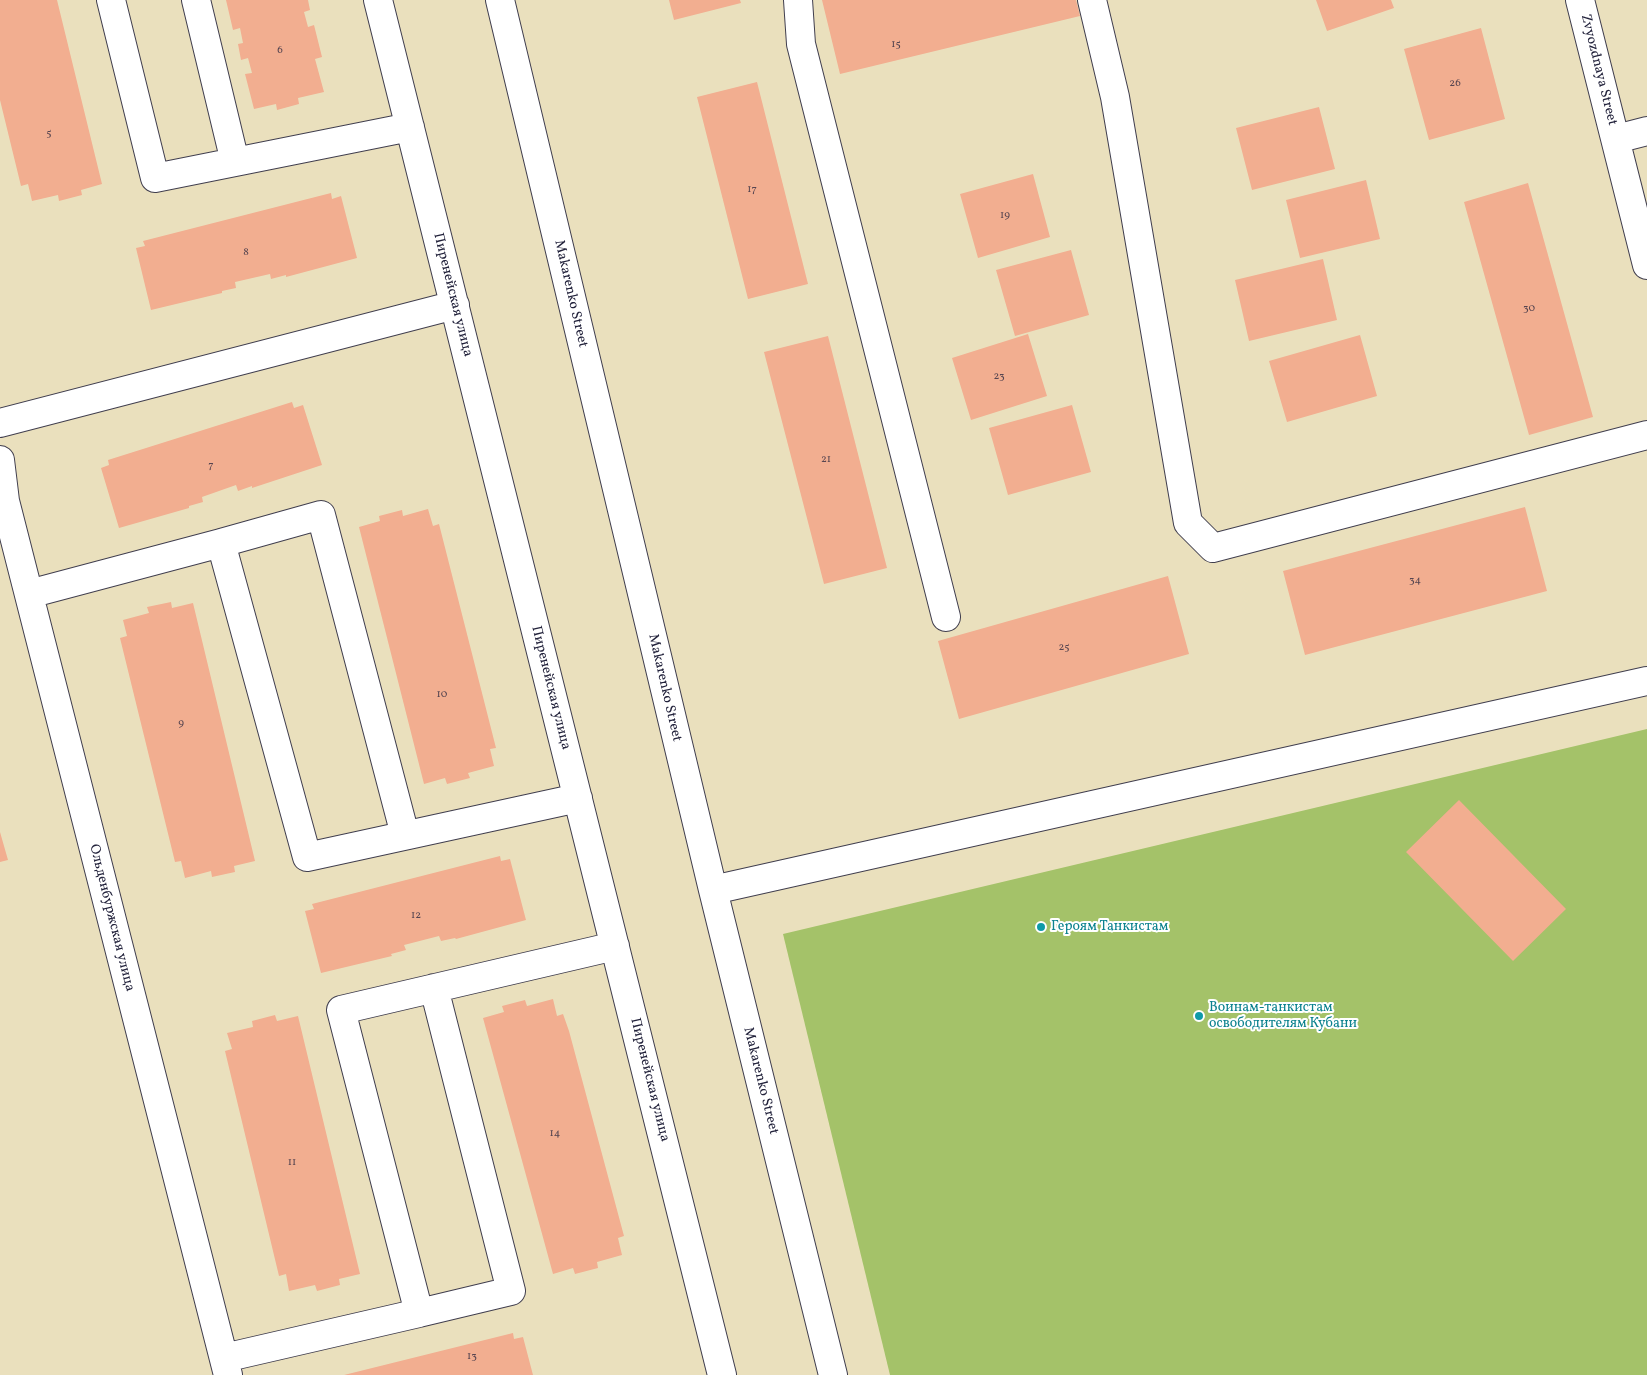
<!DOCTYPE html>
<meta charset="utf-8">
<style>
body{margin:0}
canvas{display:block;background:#eae0bd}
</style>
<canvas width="1647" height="1375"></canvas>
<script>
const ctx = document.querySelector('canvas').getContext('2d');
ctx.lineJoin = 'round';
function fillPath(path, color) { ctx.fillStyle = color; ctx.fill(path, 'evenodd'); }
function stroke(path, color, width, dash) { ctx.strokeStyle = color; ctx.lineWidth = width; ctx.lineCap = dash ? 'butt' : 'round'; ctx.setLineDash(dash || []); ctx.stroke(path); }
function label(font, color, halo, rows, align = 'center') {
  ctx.font = font + ' Vollkorn,serif'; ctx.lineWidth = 4; ctx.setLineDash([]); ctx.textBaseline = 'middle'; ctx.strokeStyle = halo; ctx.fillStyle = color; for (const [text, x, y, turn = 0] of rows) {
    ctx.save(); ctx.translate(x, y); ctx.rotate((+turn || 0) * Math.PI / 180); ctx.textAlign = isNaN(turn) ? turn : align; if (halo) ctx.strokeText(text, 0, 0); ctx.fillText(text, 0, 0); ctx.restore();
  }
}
fillPath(new Path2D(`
 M1647,729V1375H890L783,934Z`), '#a4c269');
fillPath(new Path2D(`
 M0,0H57L102,184L81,190L82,195L59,201L58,195L32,201L28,184L21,186L0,100Z
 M226,0H308L310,10L304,12L308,27L314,25L322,57L315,59L324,92L298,98L299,104L277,110L276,104L254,109L245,74L252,73L248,58L241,60L238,44L243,43L240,28L233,30Z
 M669,0H740L741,3L674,20Z
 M822,0H1076L1080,16L840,74Z
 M1316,0H1391L1394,8L1327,31Z
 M1481,28L1505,119L1429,140L1404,49Z
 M757,82L808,284L748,299L697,97Z
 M1319,107L1335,169L1252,190L1236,128Z
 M1033,174L1050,237L978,258L960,194Z
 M1366,180L1380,239L1300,258L1286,200Z
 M1528,183L1593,417L1529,435L1464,202Z
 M331,193L332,199L341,196L357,258L286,277V275L271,279L270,274L235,282L236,288L222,291V293L151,310L136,248L145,246L143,241Z
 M1071,250L1089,315L1015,336L996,270Z
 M1323,259L1337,320L1249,341L1235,280Z
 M1028,334L1047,396L971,420L952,358Z
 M1360,335L1377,396L1287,422L1269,361Z
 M828,336L887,568L824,584L764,352Z
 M292,402L294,408L303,405L322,465L252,488V486L238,491L236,485L202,497L203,502L189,506V508L119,528L101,468L109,465L108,460Z
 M1072,405L1091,472L1008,495L989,428Z
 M1525,507L1547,591L1305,655L1283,571Z
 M428,509L433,526L439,524L496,748L490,749L494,766L468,773L470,778L447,784L445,778L424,784L359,527L380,521L379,516L402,510L403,516Z
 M1168,576L1189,654L959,719L938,641Z
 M171,602L172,608L193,603L255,861L234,866L235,872L212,877L211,871L185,878L181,861L175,862L120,638L127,636L123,620L149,613L147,607Z
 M1459,800L1566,909L1513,961L1406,852Z
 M0,832L8,860L0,862Z
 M500,856L501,861L510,859L526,920L456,939L455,938L441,941L439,936L404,945L406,950L391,954L392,956L321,973L305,911L314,909L312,904Z
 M553,999L557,1016L563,1014L569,1031L624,1236L618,1238L622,1255L597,1262L598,1268L575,1274L573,1268L553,1274L483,1018L504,1012L502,1006L525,1000L527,1006Z
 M275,1015L277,1021L298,1016L360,1274L339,1279L340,1285L317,1291L315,1285L289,1291L286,1274L279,1276L225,1051L232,1049L227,1033L253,1027L252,1021Z
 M513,1333L514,1339L523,1337L533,1375H344Z`), '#f2ae90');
const minor = new Path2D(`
 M111,0L155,178L410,127
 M196,0L235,162
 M378,0L722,1375
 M500,0L713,890L833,1375
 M798,0L801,44L946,617
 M1092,0L1115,97L1188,523L1213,548L1647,435
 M1580,0L1647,265
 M1616,139L1647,131
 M0,423L455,305
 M0,460L5,501L228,1375
 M221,543L321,515L405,835
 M29,594L221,543L307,857L578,798
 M713,890L1647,681
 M419,1313L511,1291L434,988
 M224,1358L419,1313L341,1010L615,946`);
stroke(minor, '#403e4e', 30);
stroke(minor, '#fff', 28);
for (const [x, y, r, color] of [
 [1041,927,5,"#0f9aa8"],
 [1199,1016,5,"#0f9aa8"]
]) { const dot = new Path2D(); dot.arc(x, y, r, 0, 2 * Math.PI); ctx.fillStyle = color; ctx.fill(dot); stroke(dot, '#fff', 2); }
label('11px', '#564550', null, [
 ["15",896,45],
 ["6",280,51],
 ["26",1455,84],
 ["5",49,134],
 ["17",752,190],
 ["19",1005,216],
 ["8",246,253],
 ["30",1529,309],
 ["23",999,377],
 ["21",826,460],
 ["7",211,466],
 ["34",1415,581],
 ["25",1064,648],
 ["10",442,695],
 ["9",181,724],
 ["12",416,916],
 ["14",555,1134],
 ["11",292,1163],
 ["13",472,1357]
]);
label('14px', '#22223b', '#fff', [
 ["Zvyozdnaya Street",1598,70,76],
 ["Makarenko Street",570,294,77],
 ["Пиренейская улица",452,295,76],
 ["Пиренейская улица",550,688,76],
 ["Makarenko Street",664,688,77],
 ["Ольденбуржская улица",111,918,76],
 ["Пиренейская улица",649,1080,76],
 ["Makarenko Street",760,1081,76]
]);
label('14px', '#0d838f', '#fff', [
 ["Героям Танкистам",1051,927],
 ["Воинам-танкистам",1209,1008],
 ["освободителям Кубани",1209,1024]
], 'left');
</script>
